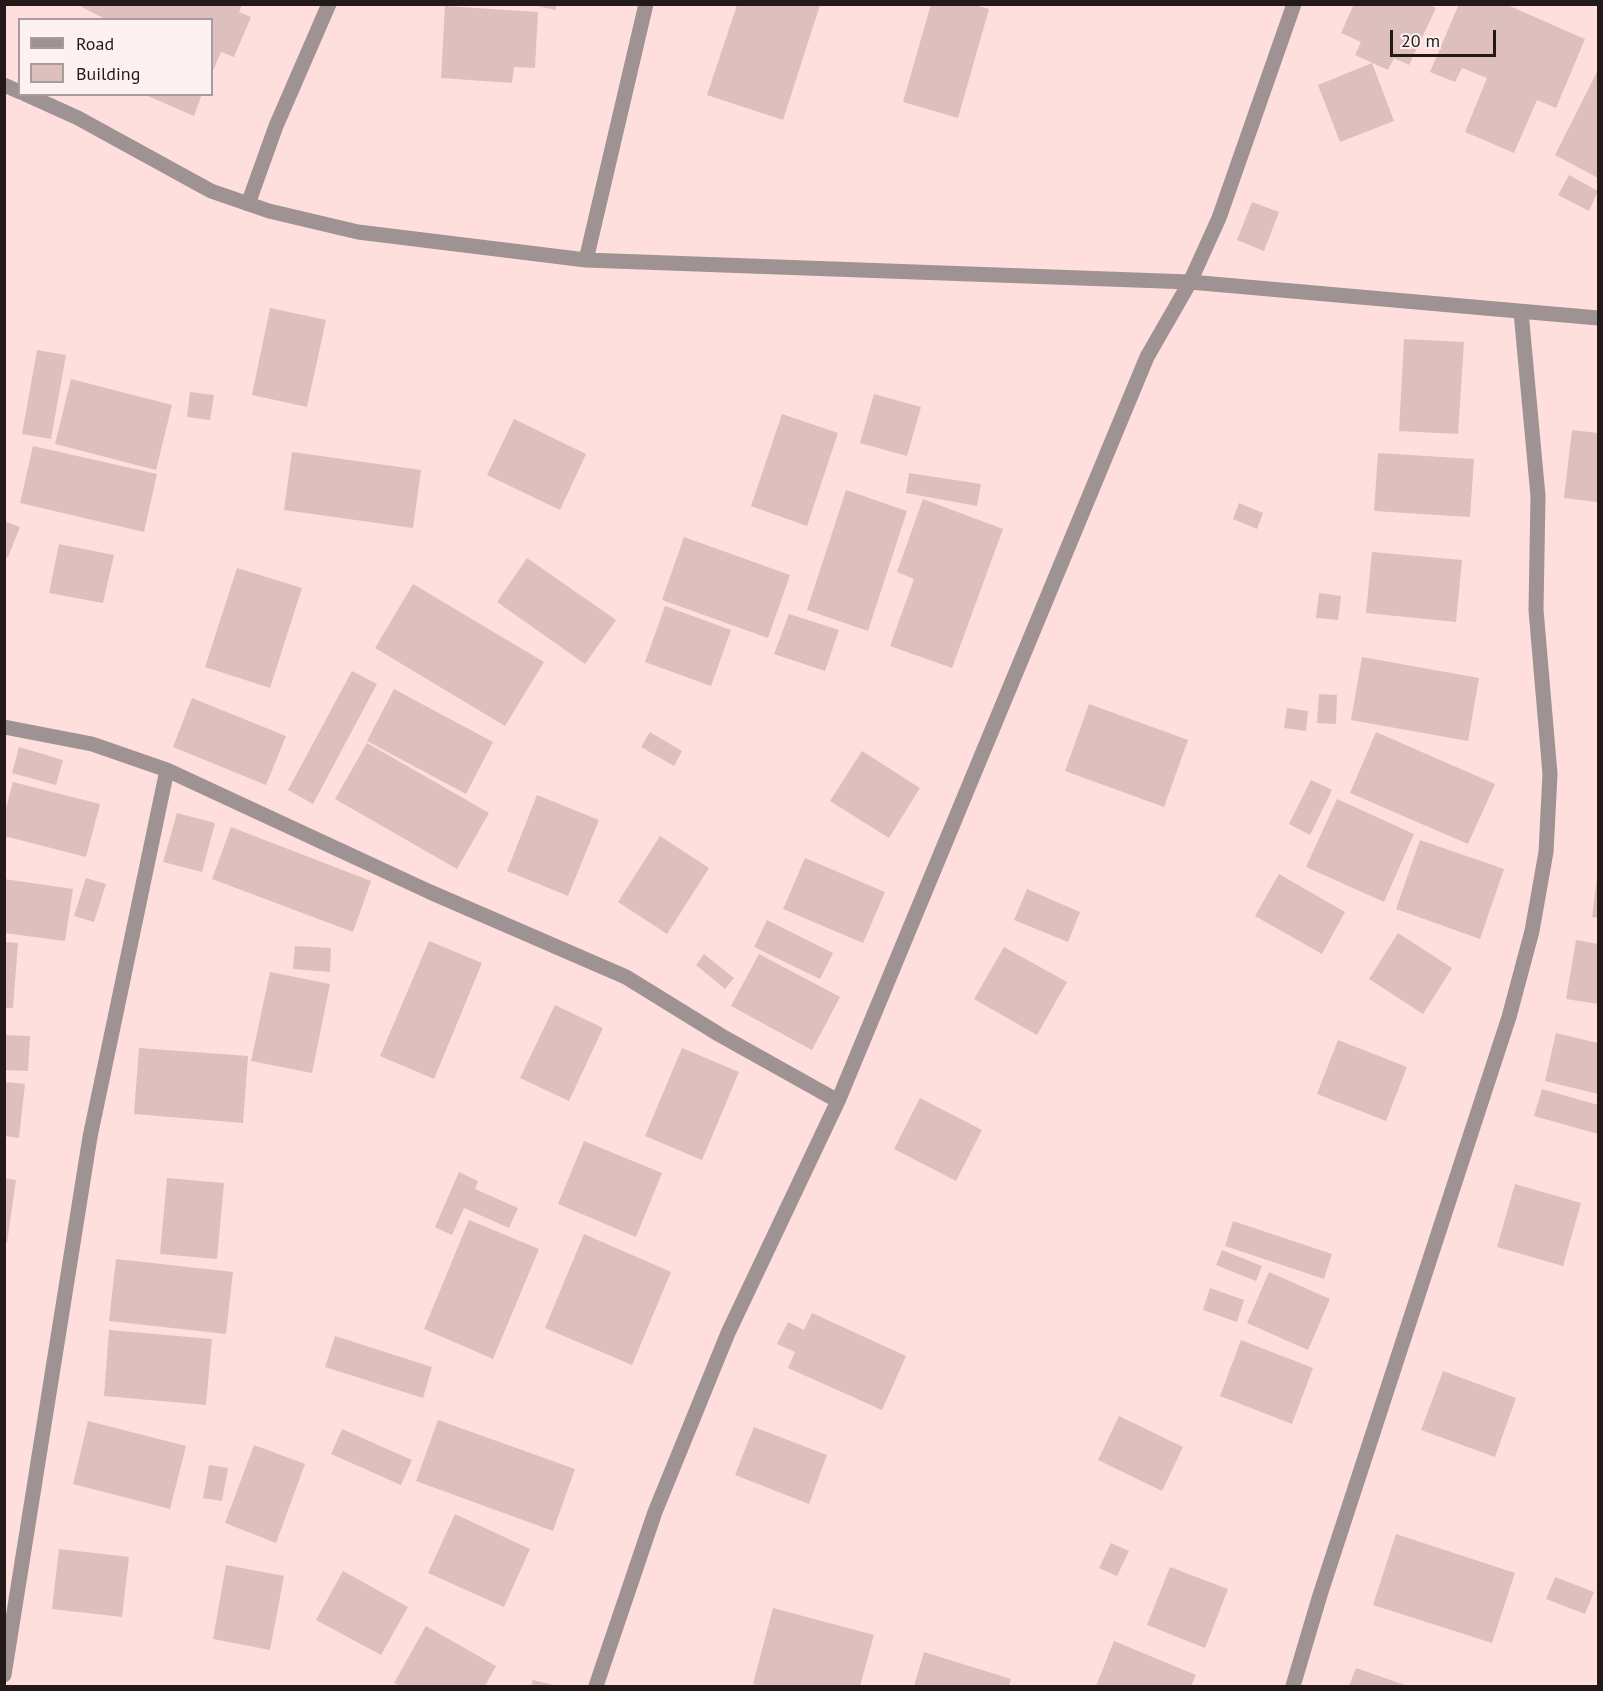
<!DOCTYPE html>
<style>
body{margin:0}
#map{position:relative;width:1603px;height:1691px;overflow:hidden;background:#fedfde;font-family:"PT Sans",sans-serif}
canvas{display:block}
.frame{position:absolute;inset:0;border:6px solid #241919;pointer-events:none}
.legend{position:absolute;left:18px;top:18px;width:195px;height:78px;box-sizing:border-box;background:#fef1f1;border:2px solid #a79b9b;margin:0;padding:8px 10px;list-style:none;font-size:18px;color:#241919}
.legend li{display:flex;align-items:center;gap:12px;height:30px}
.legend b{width:30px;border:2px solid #a79b9b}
.scale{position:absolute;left:1390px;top:30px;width:106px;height:27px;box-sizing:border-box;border:3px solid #241919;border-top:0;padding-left:8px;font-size:18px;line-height:21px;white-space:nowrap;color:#241919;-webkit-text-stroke:4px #fef1f1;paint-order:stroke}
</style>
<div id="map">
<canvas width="1603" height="1691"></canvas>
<div class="frame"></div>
<ul class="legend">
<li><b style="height:8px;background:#9f9292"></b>Road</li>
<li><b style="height:16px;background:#ddbfbe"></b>Building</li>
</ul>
<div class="scale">20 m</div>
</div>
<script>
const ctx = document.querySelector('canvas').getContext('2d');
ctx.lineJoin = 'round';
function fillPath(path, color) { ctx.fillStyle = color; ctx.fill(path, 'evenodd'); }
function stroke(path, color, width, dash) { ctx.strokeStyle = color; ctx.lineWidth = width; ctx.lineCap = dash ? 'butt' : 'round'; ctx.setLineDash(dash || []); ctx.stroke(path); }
fillPath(new Path2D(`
 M76,4H242L239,12L251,17L234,57L221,52L212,73V20H107Z
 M528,4H556V10Z
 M931,4H972L989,9L958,118L903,102Z
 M1354,4H1427L1436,8L1409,65L1394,58L1388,70L1355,55L1361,42L1341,33Z
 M1459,4H1505L1585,39L1556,108L1537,100L1514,153L1465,132L1487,78L1462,68L1455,82L1430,72Z
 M737,5H820L783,120L707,95Z
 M445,6L538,12L535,68L514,67L512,83L441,78Z
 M1372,63L1394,121L1340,142L1318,85Z
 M1598,70V178L1555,155Z
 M143,94H202L194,116Z
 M1569,175L1598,191L1589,211L1558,195Z
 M1252,202L1279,212L1264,251L1237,240Z
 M270,308L326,320L307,407L252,395Z
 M1404,339L1464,342L1458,434L1399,431Z
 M37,350L66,355L51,439L22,434Z
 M71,379L172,405L156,470L55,444Z
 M190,392L214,395L210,420L187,417Z
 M874,394L921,407L907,456L860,443Z
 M782,414L838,433L807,526L751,506Z
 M514,419L586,454L560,510L487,475Z
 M1572,430L1598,433V502L1564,498Z
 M33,446L157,474L144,532L20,503Z
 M292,452L421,470L413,528L284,510Z
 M1378,453L1474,459L1470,517L1374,511Z
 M909,473L981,484L977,506L906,493Z
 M846,490L907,511L868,631L807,610Z
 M923,499L1003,529L952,668L890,646L914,579L897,572Z
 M1239,503L1263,513L1257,529L1233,519Z
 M4,521L20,527L8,557L4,556Z
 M684,537L790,575L768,638L662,600Z
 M59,544L114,555L103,603L49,593Z
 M1372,552L1462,560L1456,622L1366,613Z
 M527,558L616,620L585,664L497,602Z
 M237,568L302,588L270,688L205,667Z
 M413,584L544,662L505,726L375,648Z
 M1319,593L1341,596L1338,620L1316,618Z
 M665,606L731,630L711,686L645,662Z
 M789,614L839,630L825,671L774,654Z
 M1362,657L1479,678L1468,741L1351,720Z
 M352,671L377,684L313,804L288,790Z
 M394,689L493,742L466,794L367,741Z
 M1319,694L1337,695L1336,724L1317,723Z
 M192,698L286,736L266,785L173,747Z
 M1089,704L1188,740L1164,807L1065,771Z
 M1287,708L1308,711L1306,731L1284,728Z
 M650,732L682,751L674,766L641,747Z
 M1376,732L1495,784L1468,844L1350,793Z
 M367,743L489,813L457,869L335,799Z
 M19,747L63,760L56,785L12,773Z
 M862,751L920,788L889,838L830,801Z
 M1311,780L1332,790L1310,835L1289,824Z
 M13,782L100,804L86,857L4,836V815Z
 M537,795L599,820L568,896L507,871Z
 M1337,799L1414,834L1384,902L1306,867Z
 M177,813L215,823L202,872L163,862Z
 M231,827L371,881L353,932L212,879Z
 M660,836L709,868L667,934L618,902Z
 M1420,840L1504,869L1480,939L1396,909Z
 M805,858L885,892L863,943L783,909Z
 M1279,874L1345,912L1322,954L1255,916Z
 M86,878L106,884L94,922L74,916Z
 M1597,878H1598V918L1592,917Z
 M4,879L73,889L65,941L4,933Z
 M1027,889L1080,912L1068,942L1014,920Z
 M767,920L833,953L820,979L754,947Z
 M1398,933L1452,968L1423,1014L1369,979Z
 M1576,940L1598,944V1004L1566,999Z
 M429,941L482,963L434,1079L380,1056Z
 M4,942L18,943L13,1008H4Z
 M295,946L331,948L330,972L293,969Z
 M1004,947L1067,982L1037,1035L974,999Z
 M704,954L734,978L725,989L696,965Z
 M759,954L840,997L812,1050L731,1006Z
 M270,972L330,984L312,1073L251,1061Z
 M555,1005L603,1028L569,1101L520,1078Z
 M1556,1033L1598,1043V1094L1545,1081Z
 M4,1035L30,1036L28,1071L4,1070Z
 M1338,1040L1407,1067L1386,1121L1317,1094Z
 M139,1048L248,1056L243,1123L134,1114Z
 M682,1048L739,1072L702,1160L645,1136Z
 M4,1082L25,1084L19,1138L4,1136Z
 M1542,1089L1598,1105V1134L1534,1116Z
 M920,1098L982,1130L956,1181L894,1149Z
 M584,1141L662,1173L636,1237L558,1204Z
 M459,1172L478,1181L475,1189L518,1208L509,1228L464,1208L452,1235L435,1227Z
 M4,1178L16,1180L7,1243H4Z
 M167,1178L224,1183L217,1259L160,1254Z
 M1515,1184L1581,1203L1563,1266L1497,1247Z
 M469,1220L539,1249L493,1359L424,1329Z
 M1233,1221L1332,1254L1324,1279L1225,1246Z
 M584,1234L671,1272L632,1365L545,1328Z
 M1222,1250L1262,1266L1256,1281L1216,1265Z
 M116,1259L233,1272L226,1334L109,1321Z
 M1269,1272L1330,1299L1308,1350L1247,1323Z
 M1210,1288L1244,1300L1237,1322L1203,1310Z
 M812,1313L906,1356L882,1410L788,1368L795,1352L777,1344L788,1322L804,1330Z
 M109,1330L212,1339L206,1405L104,1396Z
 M335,1336L432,1367L423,1398L325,1367Z
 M1241,1340L1313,1368L1292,1424L1220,1396Z
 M1443,1371L1516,1398L1495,1457L1421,1430Z
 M1119,1416L1183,1447L1162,1491L1098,1460Z
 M438,1420L575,1469L553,1531L416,1481Z
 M88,1421L186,1446L170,1509L73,1484Z
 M754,1427L827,1455L809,1504L735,1475Z
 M342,1429L412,1460L401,1485L331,1454Z
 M254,1445L305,1464L276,1543L225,1523Z
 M209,1465L228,1468L222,1501L203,1498Z
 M455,1514L530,1549L504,1607L428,1573Z
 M1396,1534L1515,1573L1492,1643L1373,1605Z
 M1111,1543L1129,1551L1117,1576L1099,1568Z
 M59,1549L129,1557L122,1617L52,1609Z
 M226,1565L284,1576L270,1650L213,1639Z
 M1170,1567L1228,1589L1205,1648L1147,1625Z
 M343,1571L408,1607L381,1655L316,1620Z
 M1555,1577L1594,1592L1585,1614L1546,1599Z
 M773,1608L874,1635L860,1686H763L753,1684Z
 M426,1626L496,1666L485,1686H401L394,1683Z
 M1114,1641L1196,1675L1191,1686H1096Z
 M924,1652L1011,1679L1009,1686H914Z
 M1356,1668L1408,1686H1349Z
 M533,1680L558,1686H531Z`), '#ddbfbe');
stroke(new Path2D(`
 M4,85L20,92
 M25,94L78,118L211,191L269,211L358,232L586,260L1190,282L1598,318
 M248,204L276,126L329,4
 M586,260L646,4
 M4,727L92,744L167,770L430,892L626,977L720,1035L838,1101
 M4,1675L90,1137L167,770
 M596,1686L655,1512L728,1333L838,1101L1147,357L1190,282L1219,218L1294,4
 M1293,1686L1320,1595L1509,1017L1532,931L1546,852L1550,774L1536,610L1538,496L1521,312`), '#9f9292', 15);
</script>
